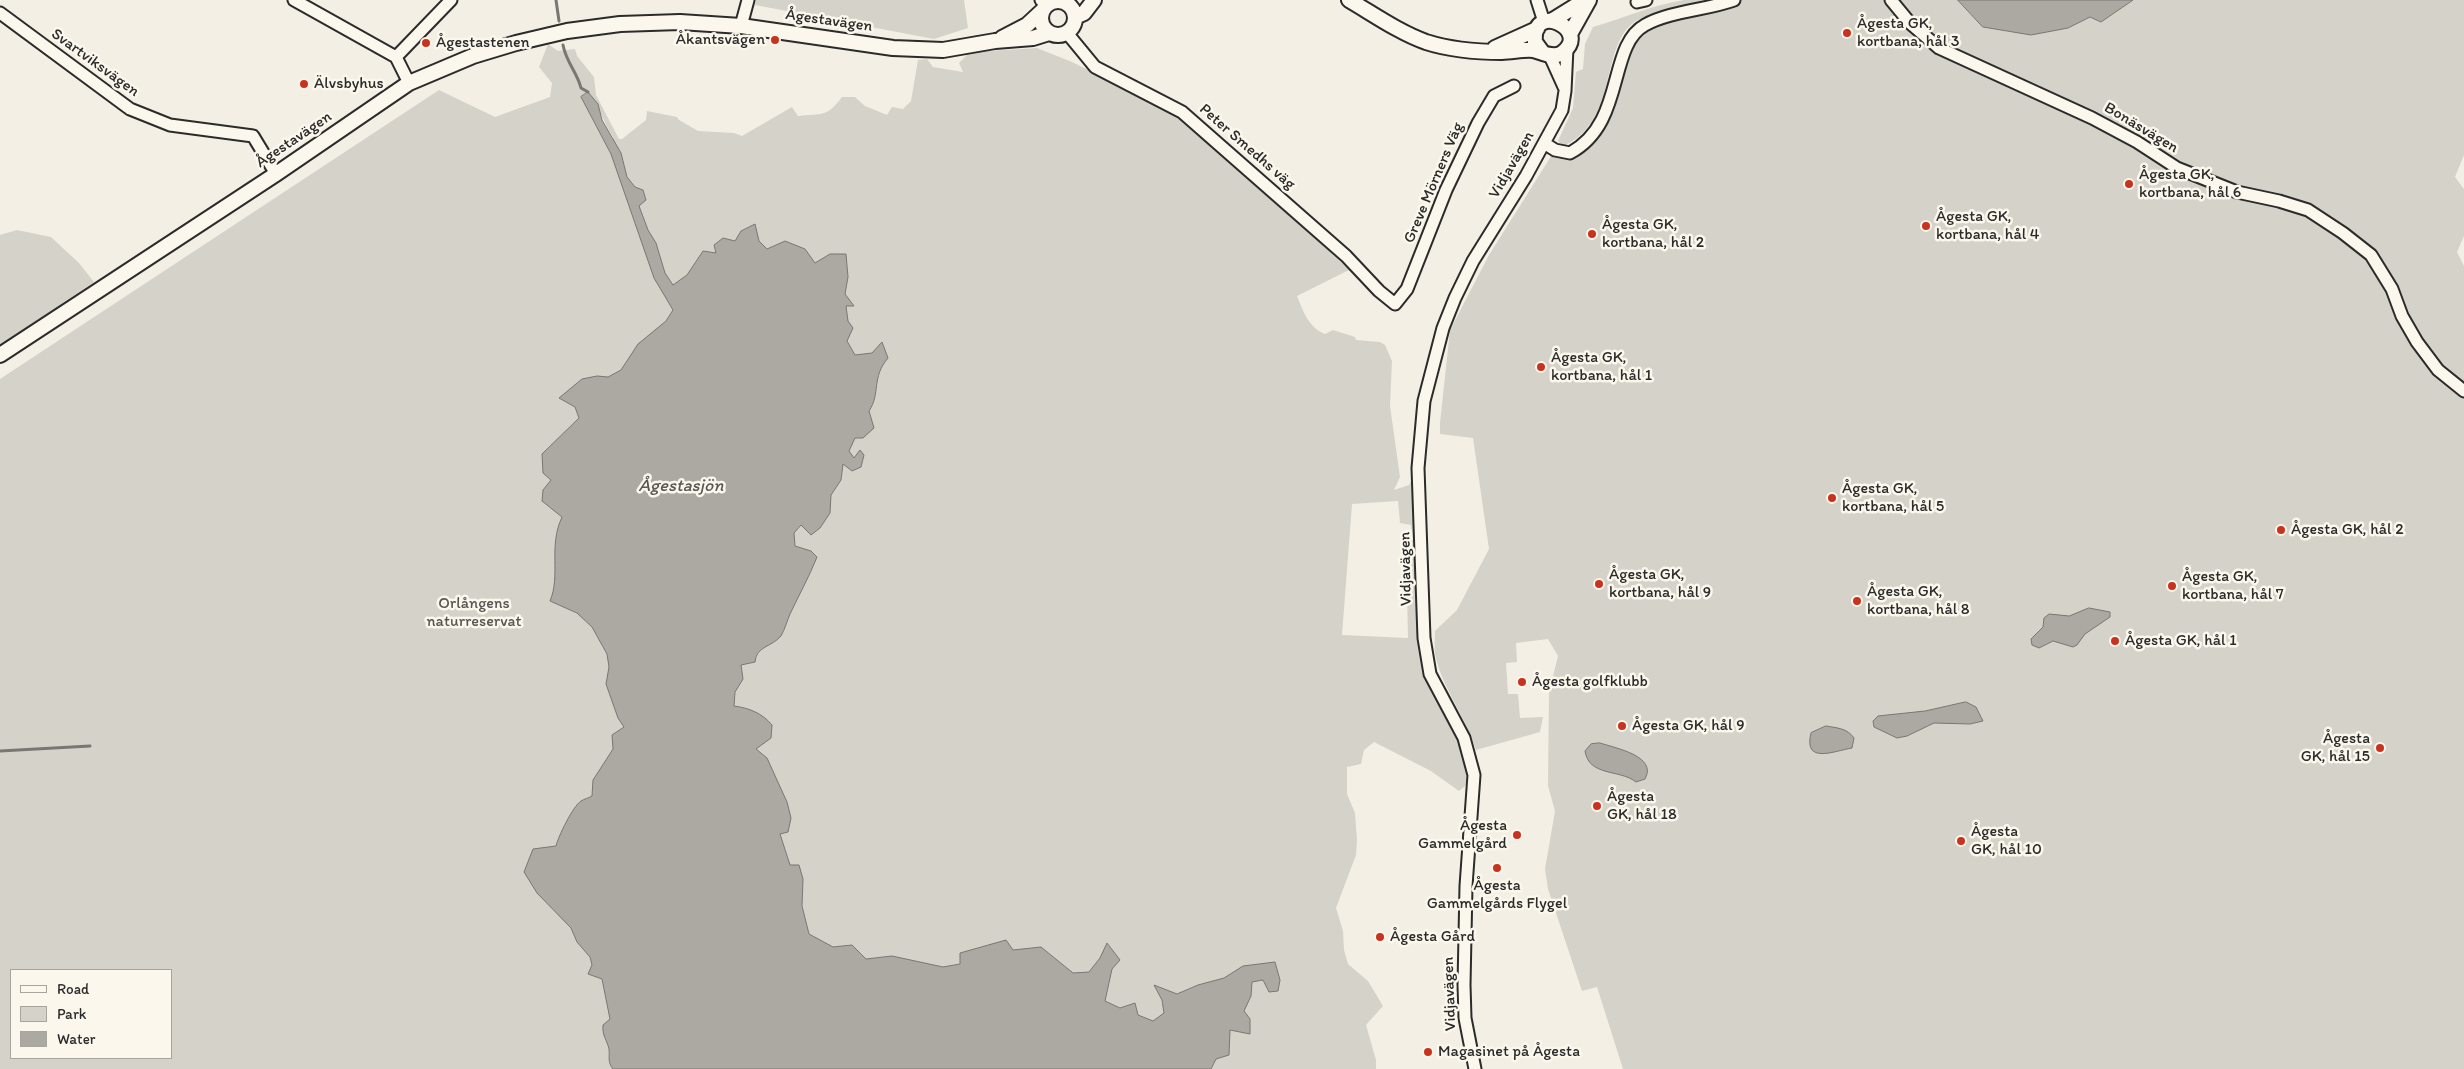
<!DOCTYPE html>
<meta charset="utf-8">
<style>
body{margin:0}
#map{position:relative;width:2464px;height:1069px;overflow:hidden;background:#f3efe4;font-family:Itim,sans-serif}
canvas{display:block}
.legend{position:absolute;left:10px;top:969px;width:162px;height:90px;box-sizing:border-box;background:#fbf7ec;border:1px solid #a8a59f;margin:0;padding:6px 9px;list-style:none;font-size:15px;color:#2b2b2b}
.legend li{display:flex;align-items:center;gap:10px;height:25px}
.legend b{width:25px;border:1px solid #a8a59f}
</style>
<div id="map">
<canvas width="2464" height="1069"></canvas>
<ul class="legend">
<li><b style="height:6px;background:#fbf7ec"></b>Road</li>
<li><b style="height:14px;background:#d5d2c9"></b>Park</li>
<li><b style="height:14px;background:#aca9a2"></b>Water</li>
</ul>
</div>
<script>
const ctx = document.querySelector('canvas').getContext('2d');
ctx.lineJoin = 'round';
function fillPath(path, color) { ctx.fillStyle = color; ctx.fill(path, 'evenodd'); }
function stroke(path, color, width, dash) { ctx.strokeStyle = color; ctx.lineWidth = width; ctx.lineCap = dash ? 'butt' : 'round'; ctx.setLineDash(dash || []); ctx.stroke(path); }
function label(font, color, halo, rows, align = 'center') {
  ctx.font = font + ' Itim,sans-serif'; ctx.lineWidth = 5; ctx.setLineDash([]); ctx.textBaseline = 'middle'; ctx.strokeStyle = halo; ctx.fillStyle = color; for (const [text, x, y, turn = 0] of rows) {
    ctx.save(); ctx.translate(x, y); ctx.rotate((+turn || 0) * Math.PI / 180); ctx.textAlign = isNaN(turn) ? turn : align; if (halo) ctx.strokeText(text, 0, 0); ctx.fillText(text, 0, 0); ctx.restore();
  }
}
fillPath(new Path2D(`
 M756,0H964L968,28L934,39L755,5Z
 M1684,0H1705C1682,7 1656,9 1636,21C1599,44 1620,119 1564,146L1558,141L1573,108L1576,72L1583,69L1585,44L1593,27C1624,18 1653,5 1684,0Z
 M1734,0H2464V155L2455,177L2464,189V236L2457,252L2464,266V1069H1623L1597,987L1582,991L1548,889L1545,869L1555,811L1548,786L1549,693L1558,656L1548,639L1516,643L1517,662L1506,663L1508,694H1518L1520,718L1543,717L1540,732L1476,750C1466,717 1442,688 1435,654C1434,647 1435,638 1435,631L1457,610L1489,549L1473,438L1440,434V423L1450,330L1489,255L1555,150L1570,153L1594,134L1623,56L1645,25Z
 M548,44L558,51L575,49L577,56L594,77L596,95L619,139H622L646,120L647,111L677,117L679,120L698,131L734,133L742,136L792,107L798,116C823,113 826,118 842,97H855L865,106L887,115L892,107L903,109L911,101L918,60L927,59L933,67L963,72L959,63L970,52L1037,48L1072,62L1187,119L1349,270L1297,296C1303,311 1309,328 1325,334L1333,330L1355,337L1356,340L1380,342L1385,345L1392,361L1390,406L1400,477L1394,490L1409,485L1418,468L1430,674L1471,762L1465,786L1459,791L1431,771L1374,742L1364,750L1361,764L1347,767V794L1355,813L1357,840L1356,855L1336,908L1343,931L1344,950L1348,964L1368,981L1383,1006L1366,1025L1376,1060V1069H0V379L439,90L495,117L550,97L552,83L539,67ZM588,92C599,105 603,122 613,137L610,152L581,97ZM1398,501L1400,523L1411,525L1413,540L1406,543L1408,638L1342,635L1352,504ZM11,970H171V1058H11Z
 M17,230L51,237L79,263L94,282L0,345V235Z`), '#d5d2c9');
const water = new Path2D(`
 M1958,0H2133L2101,22L2090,17L2068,28L2031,35L1983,27Z
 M588,92L598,104L602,120L621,153L627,177L635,187L643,190L646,200L639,206L648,230L656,243L665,273L673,285L687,275L703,251L716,253L714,245L723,238L735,241L741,231L755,224L759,241L767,249L785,241L805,249L815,263L830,254H846L848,277L845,294L854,306H846L848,321L853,328L847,341L855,355L872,353L882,342L888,358C871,378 881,393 869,411L874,428L863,438H855L849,451L854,458L860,450L864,455L861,467L852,471L843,464L841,480L831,495L830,513L820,528L811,535L801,525L794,533L795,546L811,551L817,557C809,577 799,595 790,614C787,621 785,629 781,636C772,647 756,646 755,662L741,665L743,679L735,692L734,706C749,708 762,713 772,725L771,738L756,749L767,758L787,802L791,818L788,832L780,834L790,865H799L803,879L802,906L809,934L833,947L852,945L866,959L892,956L943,967L960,964V953L1006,940L1013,950L1041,947L1073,973L1089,972L1100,958L1107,943L1120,960L1112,969L1105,1001L1120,1008L1135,1003L1138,1015L1153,1021L1164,1013L1162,1000L1154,985L1177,994L1198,985L1224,978L1243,966L1275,962L1280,980L1278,991L1269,992L1263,980L1252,982L1251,996L1244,1011L1250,1019V1034L1230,1030L1229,1055L1216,1059L1211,1069H613C607,1061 610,1058 609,1049C607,1040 602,1036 603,1025L610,1019L602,979L588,974L592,965L590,957L577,942L571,928L537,893L524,872L533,849L556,846C558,837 573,806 581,801C584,799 589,798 592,796L593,780L613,749L612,735L624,727L618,718L606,684L609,667L607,654L592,627L577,613L550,601C561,575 548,547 562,517L542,501L543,490L551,480L543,473L542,454L579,418L575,407L559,398L582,379L597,376L608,377L621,370L638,344L666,321L673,310L654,278L611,154L581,97Z
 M2089,608L2110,612V617L2085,634L2077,645L2073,647L2053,641L2039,648L2032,645L2031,639L2043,627L2044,618L2049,614L2069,616Z
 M1966,702L1976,707L1983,721L1970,724L1934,723L1907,736L1897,738L1874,727L1873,721L1878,716L1925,711Z
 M1826,726C1837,728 1847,728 1854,738L1852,748C1834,751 1803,765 1811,733Z
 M1600,743C1615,748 1658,756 1645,779L1636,782C1620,769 1589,777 1585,751L1591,744Z`);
fillPath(water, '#aca9a2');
stroke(water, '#787772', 1);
stroke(new Path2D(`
 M556,0L559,21
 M563,45C566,62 577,72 581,88L588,92
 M0,751L90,746`), '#787772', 3);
const minor = new Path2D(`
 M294,0L396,57
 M1041,0L1049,4
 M1537,0L1544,22
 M1891,0L1910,23L1939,48L2092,118L2137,142L2177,168L2237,192L2279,201L2308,210L2343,233L2371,255L2392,289L2402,316L2417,342L2438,370L2464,391
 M1637,2L1646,0
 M0,13L130,109L170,125L253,136L276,174
 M741,26L748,0
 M1067,33L1095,67L1182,112L1346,256L1379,291L1395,304L1407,289L1446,190L1478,123L1494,96L1514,86
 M1550,56L1564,87
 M396,57L451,0
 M396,57L409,83
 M1544,143L1555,150L1570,153C1626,123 1607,46 1645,25C1670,11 1707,10 1734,0
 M1475,1069L1465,1018L1464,985L1466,886L1474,775L1464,738L1430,674L1424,638L1418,468L1424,401L1443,328L1455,298L1473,261L1526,176L1562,110L1565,91L1567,48`);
const major = new Path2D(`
 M1349,0C1373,14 1400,33 1426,42C1451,50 1477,52 1502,52C1512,52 1523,49 1533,50C1542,52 1553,59 1562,53C1593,30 1531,0 1535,42L1543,53
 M1041 18a17 17 0 1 1 34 0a17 17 0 1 1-34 0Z
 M1075,17L1084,13L1094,0
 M1553,20L1585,0
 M1570,34L1589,0
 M1002,38L1027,25L1041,12
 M1495,48L1537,29
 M0,355L276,174L409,83L473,56L516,43L567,31L620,24L680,22L741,26L893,48L943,50L995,41L1033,38L1049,33`);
stroke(minor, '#2b2b2b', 15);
stroke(major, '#2b2b2b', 18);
stroke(minor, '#fbf7ec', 11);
stroke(major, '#fbf7ec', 14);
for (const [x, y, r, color] of [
 [1847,33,5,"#c8321e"],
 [775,40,5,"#c8321e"],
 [426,43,5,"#c8321e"],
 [304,84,5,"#c8321e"],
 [2129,184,5,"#c8321e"],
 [1926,226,5,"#c8321e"],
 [1592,234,5,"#c8321e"],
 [1541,367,5,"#c8321e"],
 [1832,498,5,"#c8321e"],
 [2281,530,5,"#c8321e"],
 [1599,584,5,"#c8321e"],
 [2172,586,5,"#c8321e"],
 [1857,601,5,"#c8321e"],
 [2115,641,5,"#c8321e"],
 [1522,682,5,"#c8321e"],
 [1622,726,5,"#c8321e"],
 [2380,748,5,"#c8321e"],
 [1597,806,5,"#c8321e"],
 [1517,835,5,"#c8321e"],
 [1961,841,5,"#c8321e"],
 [1497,868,5,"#c8321e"],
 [1380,937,5,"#c8321e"],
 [1428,1052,5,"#c8321e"]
]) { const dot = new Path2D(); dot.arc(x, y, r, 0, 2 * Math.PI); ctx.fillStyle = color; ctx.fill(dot); stroke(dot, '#fbf7ec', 2); }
label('16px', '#2b2b2b', '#fbf7ec', [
 ["Ågestavägen",829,21,8],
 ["Svartviksvägen",95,63,36],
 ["Bonäsvägen",2141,128,31],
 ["Ågestavägen",294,140,-34],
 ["Peter Smedhs väg",1247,147,41],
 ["Vidjavägen",1512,165,-60],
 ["Greve Mörners Väg",1434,183,-67],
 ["Vidjavägen",1406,569,-91],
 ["Vidjavägen",1450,994,-92]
]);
label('16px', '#2b2b2b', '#fbf7ec', [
 ["Ågesta GK,",1857,24],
 ["kortbana, hål 3",1857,42],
 ["Åkantsvägen",765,40,"right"],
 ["Ågestastenen",436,43],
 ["Älvsbyhus",314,84],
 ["Ågesta GK,",2139,175],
 ["kortbana, hål 6",2139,193],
 ["Ågesta GK,",1936,217],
 ["kortbana, hål 4",1936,235],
 ["Ågesta GK,",1602,225],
 ["kortbana, hål 2",1602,243],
 ["Ågesta GK,",1551,358],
 ["kortbana, hål 1",1551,376],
 ["Ågesta GK,",1842,489],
 ["kortbana, hål 5",1842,507],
 ["Ågesta GK, hål 2",2291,530],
 ["Ågesta GK,",1609,575],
 ["kortbana, hål 9",1609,593],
 ["Ågesta GK,",2182,577],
 ["kortbana, hål 7",2182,595],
 ["Ågesta GK,",1867,592],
 ["kortbana, hål 8",1867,610],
 ["Ågesta GK, hål 1",2125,641],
 ["Ågesta golfklubb",1532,682],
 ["Ågesta GK, hål 9",1632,726],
 ["Ågesta",2370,739,"right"],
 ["GK, hål 15",2370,757,"right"],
 ["Ågesta",1607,797],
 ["GK, hål 18",1607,815],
 ["Ågesta",1507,826,"right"],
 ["Gammelgård",1507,844,"right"],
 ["Ågesta",1971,832],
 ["GK, hål 10",1971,850],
 ["Ågesta",1497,886,"center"],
 ["Gammelgårds Flygel",1497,904,"center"],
 ["Ågesta Gård",1390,937],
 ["Magasinet på Ågesta",1438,1052]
], 'left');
label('16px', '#565552', '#fbf7ec', [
 ["Orlångens",474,604],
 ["naturreservat",474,622]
]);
label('italic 18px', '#585755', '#fbf7ec', [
 ["Ågestasjön",681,486]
]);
</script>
